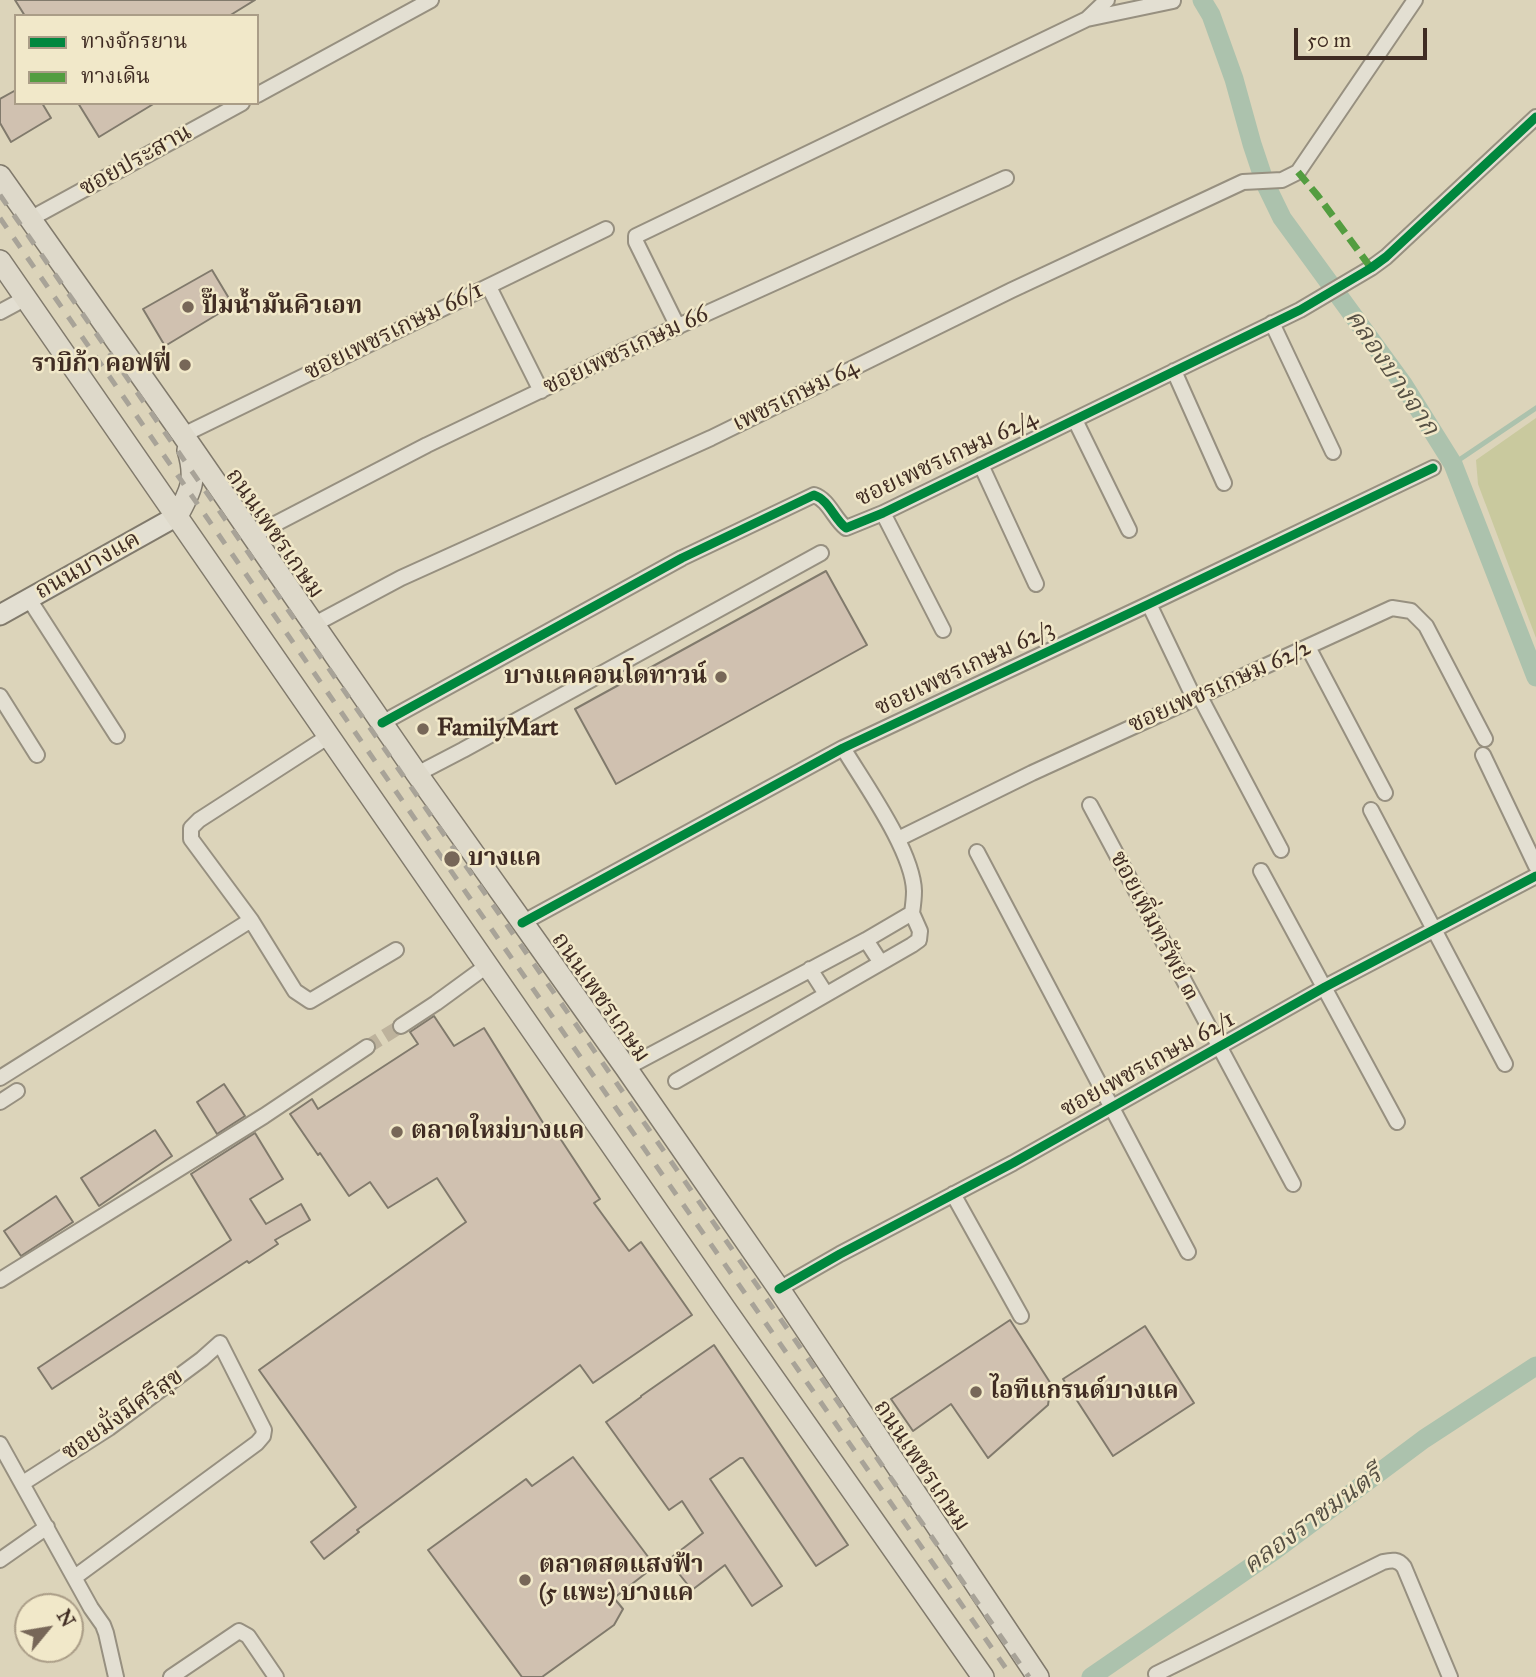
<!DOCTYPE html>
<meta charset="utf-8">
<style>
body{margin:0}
#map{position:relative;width:1536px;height:1677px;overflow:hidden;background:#dcd4ba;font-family:"IM FELL Great Primer","Noto Serif Thai",serif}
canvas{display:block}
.legend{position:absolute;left:14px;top:14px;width:245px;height:91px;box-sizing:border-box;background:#f1e8c9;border:2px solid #aa9d87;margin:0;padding:9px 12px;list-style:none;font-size:21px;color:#402c23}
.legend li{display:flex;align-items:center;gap:14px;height:35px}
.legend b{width:35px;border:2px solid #aa9d87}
.north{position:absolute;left:14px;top:1593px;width:70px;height:70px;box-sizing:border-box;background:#f1e8c9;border:2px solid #aa9d87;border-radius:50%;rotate:60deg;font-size:19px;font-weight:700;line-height:28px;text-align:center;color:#402c23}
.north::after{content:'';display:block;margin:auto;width:24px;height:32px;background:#776758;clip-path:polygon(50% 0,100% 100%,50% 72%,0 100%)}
.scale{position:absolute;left:1294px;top:28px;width:133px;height:32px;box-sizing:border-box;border:4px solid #402c23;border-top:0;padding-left:9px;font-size:21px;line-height:24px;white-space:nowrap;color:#402c23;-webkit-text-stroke:5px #f1e8c9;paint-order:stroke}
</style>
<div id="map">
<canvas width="1536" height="1677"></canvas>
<ul class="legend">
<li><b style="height:9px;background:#00873e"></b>ทางจักรยาน</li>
<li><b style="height:9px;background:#539d40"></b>ทางเดิน</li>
</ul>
<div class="north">N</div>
<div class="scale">50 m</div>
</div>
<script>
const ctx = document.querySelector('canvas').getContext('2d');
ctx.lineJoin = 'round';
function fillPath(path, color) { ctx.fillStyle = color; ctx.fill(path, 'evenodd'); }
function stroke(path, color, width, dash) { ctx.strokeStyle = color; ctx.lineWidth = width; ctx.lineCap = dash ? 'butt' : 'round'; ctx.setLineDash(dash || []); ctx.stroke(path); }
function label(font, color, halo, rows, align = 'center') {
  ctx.font = font + ' "IM FELL Great Primer","Noto Serif Thai",serif'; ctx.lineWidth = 5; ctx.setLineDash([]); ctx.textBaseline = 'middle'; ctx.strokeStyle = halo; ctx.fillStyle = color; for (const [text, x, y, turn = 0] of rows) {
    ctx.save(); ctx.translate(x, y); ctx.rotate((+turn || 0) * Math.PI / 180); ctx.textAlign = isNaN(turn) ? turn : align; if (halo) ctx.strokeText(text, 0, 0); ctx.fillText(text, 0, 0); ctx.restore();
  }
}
fillPath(new Path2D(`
 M1536,418V638L1478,484L1476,460Z`), '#c9c99e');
stroke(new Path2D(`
 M1453,464L1536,408`), '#acc2ad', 5);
stroke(new Path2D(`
 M1202,0L1211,15L1234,79L1252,144L1265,183L1282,218L1403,384L1453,464L1536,677
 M1091,1677L1274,1551L1424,1439L1536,1366`), '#acc2ad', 19);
const building = new Path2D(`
 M15,0H255L229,16H25Z
 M16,90V103H42L51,118L11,142L0,123V99Z
 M78,103H155L99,137Z
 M212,270L233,305L165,346L143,309Z
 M826,571L867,645L616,784L575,709Z
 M434,1016L454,1046L484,1028L545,1126L550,1123L600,1199L594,1203L629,1251L641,1242L692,1315L593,1383L580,1365L357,1530L359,1532L324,1559L311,1542L356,1507L259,1370L466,1222L437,1178L388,1208L370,1182L349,1196L320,1153L318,1155L290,1114L312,1099L318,1109L418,1044L410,1032Z
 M224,1084L245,1116L217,1134L197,1102Z
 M155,1130L172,1156L99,1206L81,1178Z
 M255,1133L283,1179L250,1199L266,1224L301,1204L310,1220L275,1240L278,1244L249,1263L247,1261L52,1389L38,1368L231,1240L191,1174Z
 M56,1196L73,1222L21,1256L4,1231Z
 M1010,1320L1051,1384L1048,1405L988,1458L951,1404L913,1431L891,1399Z
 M1145,1326L1194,1403L1113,1456L1063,1379Z
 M714,1345L848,1545L816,1566L743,1458H740L710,1479L782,1586L752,1606L725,1565L692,1590L668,1560L703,1533L682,1501L669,1510L606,1422L641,1397V1396Z
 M573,1457L655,1566L614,1598L623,1609L614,1625L542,1677H522L428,1550L526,1479L532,1486Z`);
fillPath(building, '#d0c1b0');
stroke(building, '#817a6c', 2);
stroke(new Path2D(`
 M367,1047L401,1026`), '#bdb29c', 14, [14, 7]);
const street = new Path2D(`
 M1088,18L1107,0
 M257,95L431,0
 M30,219L242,103
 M489,287L541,391
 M0,312L26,298
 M1272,323L1333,452
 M678,327L636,242V236L1087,19L1173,1
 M1174,371L1224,483
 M1075,420L1129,530
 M183,435L606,229
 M981,465L1036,584
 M883,513L943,630
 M252,536L427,445L621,352L1006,178
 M29,599L117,736
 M1149,604L1194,698
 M313,625L401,578L711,438L1012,290L1243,182L1282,180L1298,172L1415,0
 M1308,647L1385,793
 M1199,695L1281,850
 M0,696L37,755
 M382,723L682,558L814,495C829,500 834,519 846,528L883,513L1300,310L1371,268L1386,257L1536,117
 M329,736L199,820L191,828V839L251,920L295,991L310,1001L396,950
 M1483,755L1536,866
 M417,774L463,750L821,553
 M1090,805L1293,1184
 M1371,810L1505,1064
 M898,839L1032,773L1392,608L1411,611L1426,626L1485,739
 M977,852L1188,1252
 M1261,871L1397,1122
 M522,923L843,748L1149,604L1433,468
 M866,940L881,963
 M810,969L826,994
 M401,1026L436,1003L488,965
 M626,1068L866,940L912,913C913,906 914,898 914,891C913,851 864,783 843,748
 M0,1078L251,920
 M676,1081L912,945L919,940L920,931L912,913
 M0,1102L17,1091
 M953,1194L1021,1316
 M0,1280L264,1116L367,1047
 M779,1289L840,1254L1013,1163L1325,987L1536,876
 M0,1444L91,1608L103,1625L106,1633L116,1677
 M23,1483L109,1428L202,1359L220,1343L264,1430L263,1436L257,1443L75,1577
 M0,1560L47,1527
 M1156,1674L1383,1562C1392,1560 1398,1559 1404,1567L1450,1677
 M171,1677L239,1631L248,1636L276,1677`);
const secondary = new Path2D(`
 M0,615L177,516`);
const primary = new Path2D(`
 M0,176L183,435L417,774L626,1068L779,1289L1038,1677
 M0,261L725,1309L983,1677
 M177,516C191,491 197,479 188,450`);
stroke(street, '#979080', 18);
stroke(secondary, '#817a6c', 23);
stroke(primary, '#817a6c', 24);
stroke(street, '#e3dfd2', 14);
stroke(secondary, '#e3dfd2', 19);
stroke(primary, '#ded9ca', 21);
stroke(new Path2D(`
 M0,195L1029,1677
 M0,218L435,848L1012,1677`), '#a8a398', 5, [12, 12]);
stroke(new Path2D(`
 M1298,172L1318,196L1371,268`), '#539d40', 7, [14, 7]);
stroke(new Path2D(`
 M382,723L682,558L814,495C829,500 834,519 846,528L883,513L1300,310L1371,268L1386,257L1536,117
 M522,923L843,748L1149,604L1433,468
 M779,1289L840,1254L1013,1163L1325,987L1536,876`), '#00873e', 9);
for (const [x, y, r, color] of [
 [188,307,7,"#776758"],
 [185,365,7,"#776758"],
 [721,677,7,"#776758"],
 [423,729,7,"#776758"],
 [452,859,9,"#776758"],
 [397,1132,7,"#776758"],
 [976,1392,7,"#776758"],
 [525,1580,7,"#776758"]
]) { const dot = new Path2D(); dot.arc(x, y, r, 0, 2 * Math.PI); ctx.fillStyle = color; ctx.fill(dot); stroke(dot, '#f1e8c9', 2.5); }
label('24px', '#402c23', '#f1e8c9', [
 ["ซอยประสาน",136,161,-29],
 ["ซอยเพชรเกษม 66/1",394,332,-26],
 ["ซอยเพชรเกษม 66",626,351,-25],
 ["เพชรเกษม 64",796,396,-26],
 ["ซอยเพชรเกษม 62/4",947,459,-25],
 ["ถนนเพชรเกษม",274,534,55],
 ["ถนนบางแค",88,566,-29],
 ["ซอยเพชรเกษม 62/3",965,669,-25],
 ["ซอยเพชรเกษม 62/2",1220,687,-24],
 ["ซอยเพิ่มทรัพย์ ๓",1154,926,62],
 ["ถนนเพชรเกษม",600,998,55],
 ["ซอยเพชรเกษม 62/1",1148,1065,-29],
 ["ซอยมั่งมีศรีสุข",123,1415,-35],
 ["ถนนเพชรเกษม",921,1466,56]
]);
label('bold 24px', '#402c23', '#f1e8c9', [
 ["ปั๊มน้ำมันคิวเอท",202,307],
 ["ราบิก้า คอฟฟี่",171,365,"right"],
 ["บางแคคอนโดทาวน์",707,677,"right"],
 ["FamilyMart",437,729],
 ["บางแค",468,859],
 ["ตลาดใหม่บางแค",411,1132],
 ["ไอทีแกรนด์บางแค",990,1392],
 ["ตลาดสดแสงฟ้า",539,1566],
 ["(5 แพะ) บางแค",539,1594]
], 'left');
label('italic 26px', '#565044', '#f1e8c9', [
 ["คลองบางจาก",1391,373,56],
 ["คลองราชมนตรี",1313,1521,-36]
]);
</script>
